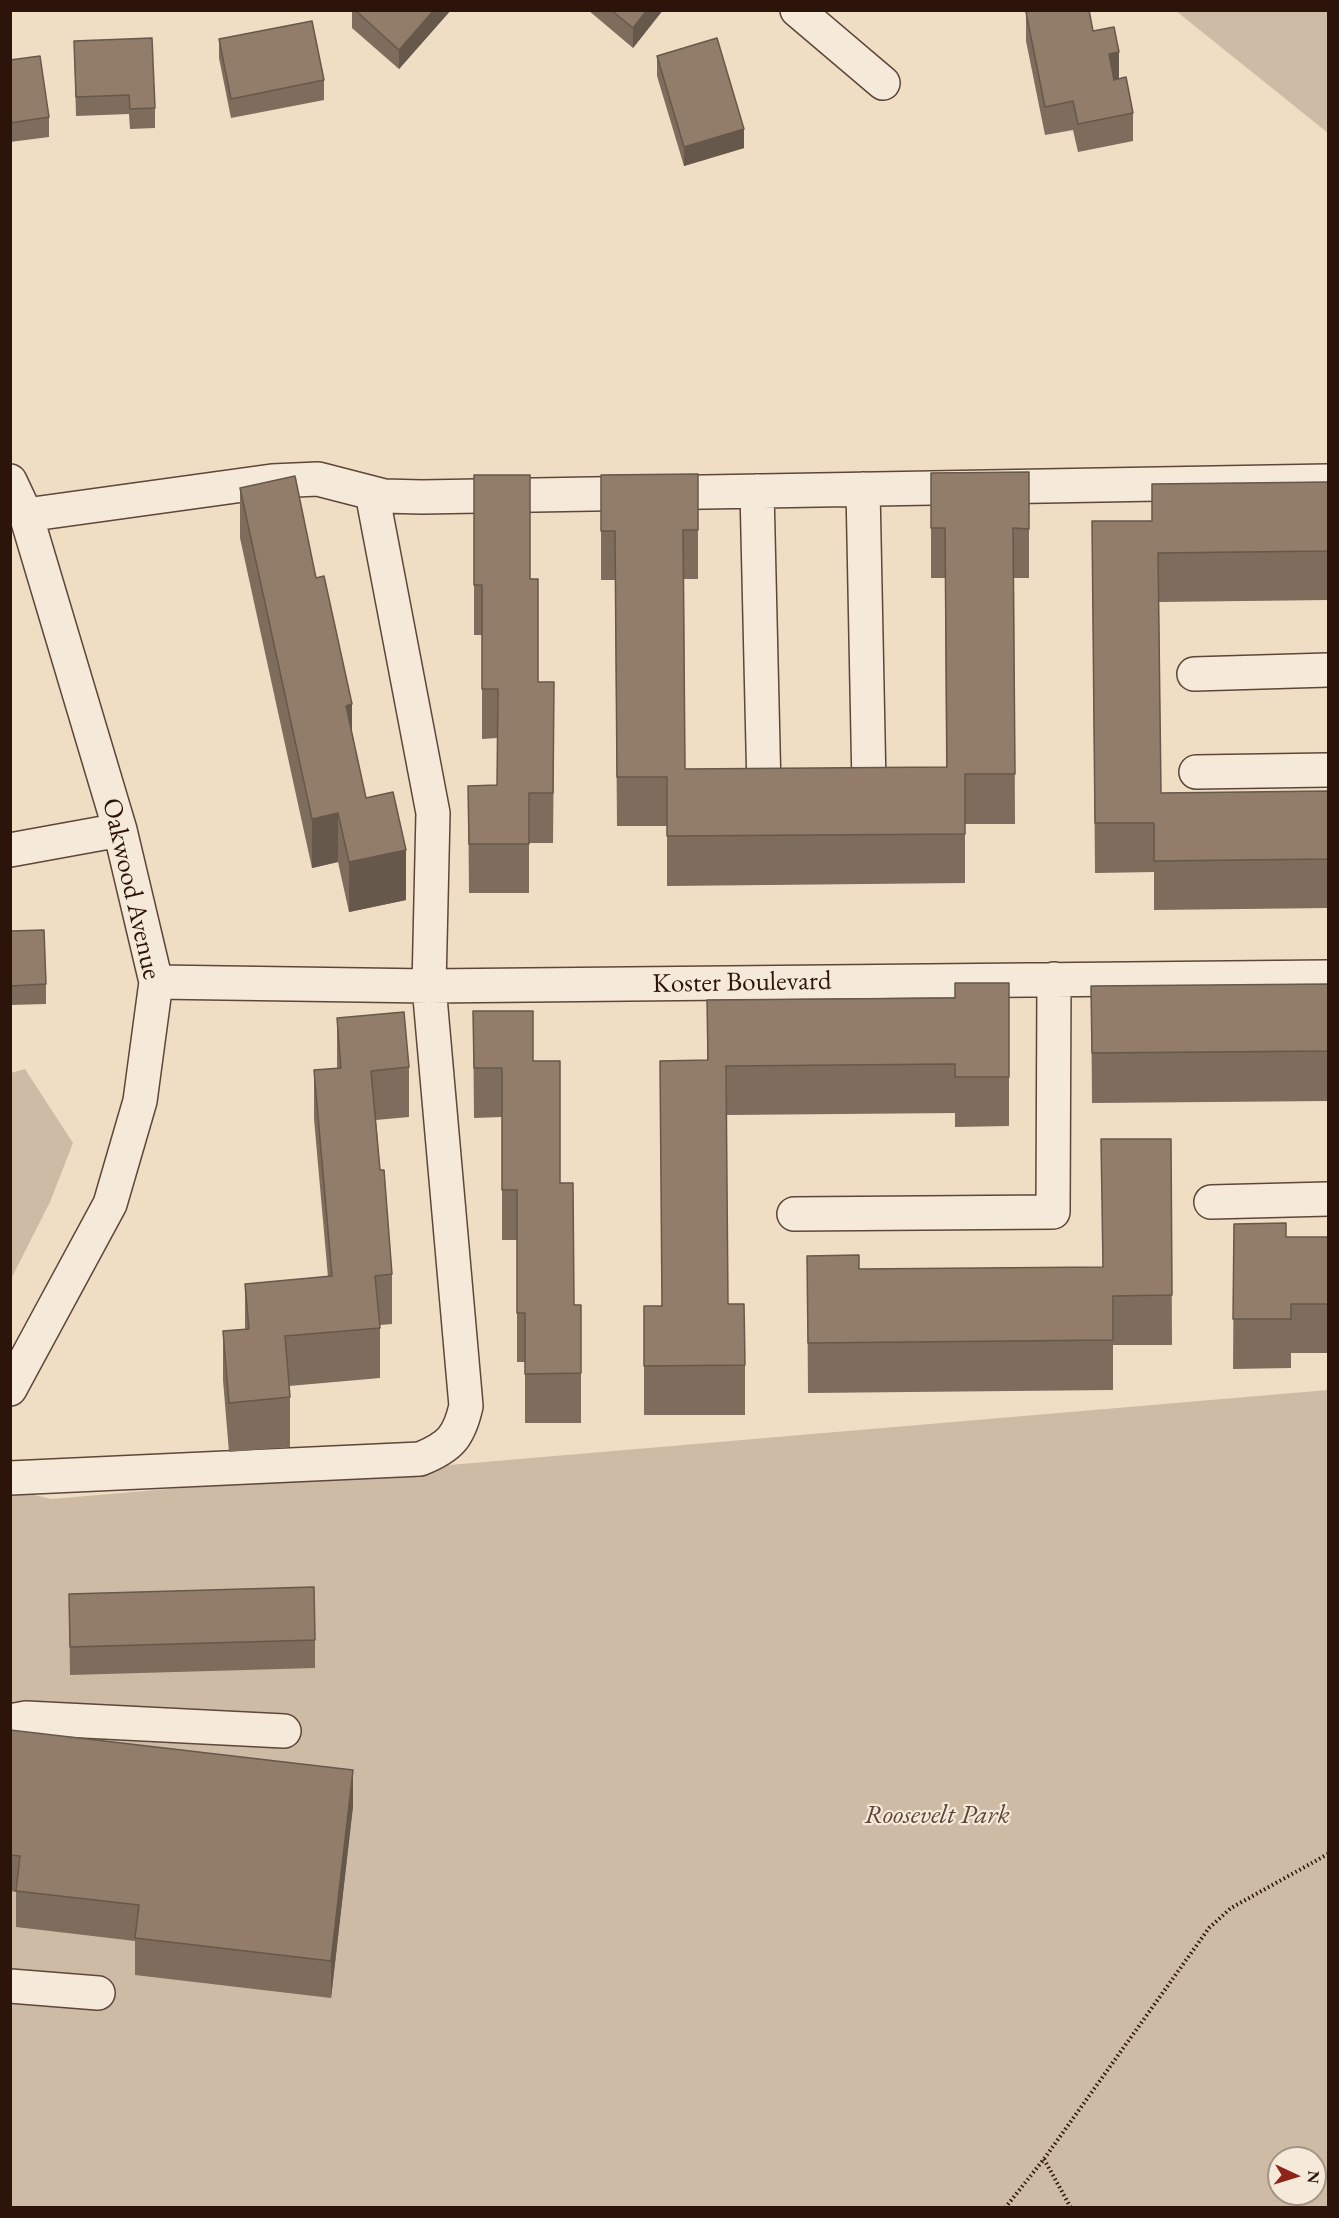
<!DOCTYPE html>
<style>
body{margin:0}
#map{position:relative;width:1339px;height:2218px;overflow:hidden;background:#efddc4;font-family:"EB Garamond",serif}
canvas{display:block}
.frame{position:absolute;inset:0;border:12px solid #2d140b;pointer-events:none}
.north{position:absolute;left:1267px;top:2146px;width:60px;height:60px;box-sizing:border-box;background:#f5e9d9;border:2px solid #a59487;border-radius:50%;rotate:94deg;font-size:16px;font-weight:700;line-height:24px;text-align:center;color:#2d140b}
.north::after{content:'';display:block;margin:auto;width:21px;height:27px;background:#8f2418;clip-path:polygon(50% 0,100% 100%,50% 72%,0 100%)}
</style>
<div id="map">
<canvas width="1339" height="2218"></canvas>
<div class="frame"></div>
<div class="north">N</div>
</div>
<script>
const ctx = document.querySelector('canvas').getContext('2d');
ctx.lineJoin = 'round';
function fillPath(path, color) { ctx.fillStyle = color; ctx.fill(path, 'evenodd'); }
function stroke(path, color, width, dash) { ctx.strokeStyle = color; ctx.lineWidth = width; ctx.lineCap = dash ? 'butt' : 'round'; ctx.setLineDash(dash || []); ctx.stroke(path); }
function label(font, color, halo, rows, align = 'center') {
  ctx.font = font + ' "EB Garamond",serif'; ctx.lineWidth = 4.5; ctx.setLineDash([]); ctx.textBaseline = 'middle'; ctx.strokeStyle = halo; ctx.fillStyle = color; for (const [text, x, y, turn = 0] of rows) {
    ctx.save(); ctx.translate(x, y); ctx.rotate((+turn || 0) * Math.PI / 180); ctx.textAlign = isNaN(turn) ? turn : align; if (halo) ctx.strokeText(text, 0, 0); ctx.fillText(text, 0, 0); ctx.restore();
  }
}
fillPath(new Path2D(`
 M1176,11H1328V133Z
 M25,1069L73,1143L50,1202L11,1279V1073Z
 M1328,1390V2207L11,2208V1489L51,1499ZM1279,2158H1315V2194H1279Z`), '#cebba5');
const minor = new Path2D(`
 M797,10L883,83
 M10,481L26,515L120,830L156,982L140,1101L110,1204L10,1389
 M863,489L869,786
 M757,491L764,790
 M26,515L272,481L318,479L384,496L422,497L1328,481
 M1194,674L1328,670
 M1196,772L1328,770
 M10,850L120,830
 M156,982L429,986L1328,977
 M1211,1202L1328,1199
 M794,1214L1053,1212L1054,979
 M10,1478L420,1459C450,1447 459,1437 466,1406L429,986L433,813L372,493
 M10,1721L26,1718L284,1731
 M10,1986L98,1993`);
stroke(minor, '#5e4639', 36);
stroke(new Path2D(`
 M1044,2159L1071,2208
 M1005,2208L1044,2159L1209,1928L1231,1908L1328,1854`), '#2d140b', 4, [1.5, 3]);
stroke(minor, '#f5e9d9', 33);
fillPath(new Path2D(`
 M352,10H451L399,69L352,28Z
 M588,10H663L633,48Z
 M1026,12L1093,31L1119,79L1133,113V141L1078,152L1073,130L1045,135L1026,41Z
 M219,39L324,80V100L231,118L219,58Z
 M74,41L155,108V128L130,129L129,114L76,116Z
 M657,56L744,148L684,166L657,76Z
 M10,60L49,117V137L10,142Z
 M1029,472V578H1014L1015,824H965V883L667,886V826H617L615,580H601V475L698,474V579H684L685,769L946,767L945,578H931V473Z
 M474,475L530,579L538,682L554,732L553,843H529V893H469L468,786L497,785V738L482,739V635H474Z
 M1329,482V600L1159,602L1161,793L1329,791V908L1154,910V872L1095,873L1092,521H1152V484Z
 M240,488L316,578L366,798L406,900L349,912L338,862L312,868L240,538Z
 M10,931L46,984V1004L10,1005Z
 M1009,983V1126L955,1127V1113L726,1115L728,1304L745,1365V1415H644V1306H661L707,1060V1000L955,998Z
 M1329,984V1101L1092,1103L1091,986Z
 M473,1011L533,1061L560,1183L574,1305H581V1423H525V1362H517V1240H502V1117L474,1118Z
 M337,1018L409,1067V1117L376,1120L380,1170L392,1274V1324L380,1325V1378L289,1386L290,1397V1447L229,1452L223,1380V1331L245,1329V1284L328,1277L314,1119V1070L337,1068Z
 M1171,1139L1172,1345H1113V1390L808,1393L807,1256L859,1269L1102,1267Z
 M1234,1224L1286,1237H1329V1353H1291V1368L1233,1369Z
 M69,1594L315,1640V1668L70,1675Z
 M10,1730L353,1806L331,1998L135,1975V1941L16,1927V1892L10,1891Z`), '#7e6c5c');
fillPath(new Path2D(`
 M434,10H451L399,69V50Z
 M647,10H663L633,48V28Z
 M1119,52V80L1109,83V54Z
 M744,129V148L684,166V147Z
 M352,704V754L346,706Z
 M338,813V862L312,868V819Z
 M406,850V900L349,912V862Z
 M353,1770V1806L331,1998V1961Z`), '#66584b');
const building = new Path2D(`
 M355,10H434L399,50Z
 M611,10H647L633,28Z
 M1035,10H1089L1093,31L1114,27L1119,52L1109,54L1114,80L1126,77L1133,113L1078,124L1073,101L1045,107L1026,12Z
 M312,21L324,80L231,99L219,39Z
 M152,38L155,108L130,109L129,95L76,97L74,41Z
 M717,38L744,129L684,147L657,56Z
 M40,56L49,117L10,123V60Z
 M1029,472V529L1013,528L1015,774H965V834L667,836V777H617L615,531H601V475L698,474V530H683L685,769L947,767L945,528H931V473Z
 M474,475H530V579H538V682H554L553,793H529V844H469L468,786L497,785L498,689H482V585H474Z
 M295,476L316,578L324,576L352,704L346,706L366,798L393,792L406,850L349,862L338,813L312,819L240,488Z
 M1329,482V551L1158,553L1161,793L1329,791V859L1154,861V823H1095L1092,521H1152V484Z
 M44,930L46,984L10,986V931Z
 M955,983H1009V1077H955V1064L726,1066L728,1304H744L745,1365L644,1366V1306H662L660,1061L708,1060L707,1000L955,998Z
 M1329,984V1051L1092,1053L1091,986Z
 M473,1011H533V1061H560V1183H573L574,1305H581V1373L525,1374V1313H517V1190H502V1068H474Z
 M404,1012L409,1067L371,1071L380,1170H384L392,1274L375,1276L380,1328L285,1336L290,1397L229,1403L223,1331L249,1329L245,1284L332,1276L314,1070L341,1068L337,1018Z
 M1101,1139H1171L1172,1295L1113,1296V1340L808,1343L807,1256L859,1255V1269L1103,1267Z
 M1286,1223V1237H1329V1304H1291V1319H1233L1234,1224Z
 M314,1587L315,1640L70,1647L69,1594Z
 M10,1730L353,1770L331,1961L135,1938L139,1905L16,1891L20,1856L10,1855Z`);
fillPath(building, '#927d6b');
stroke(building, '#66584b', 1.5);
label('27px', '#2d140b', '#f5e9d9', [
 ["Oakwood Avenue",131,889,77],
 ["Koster Boulevard",742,983,-1]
]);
label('italic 27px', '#5d4639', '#f5e9d9', [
 ["Roosevelt Park",937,1816]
]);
</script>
